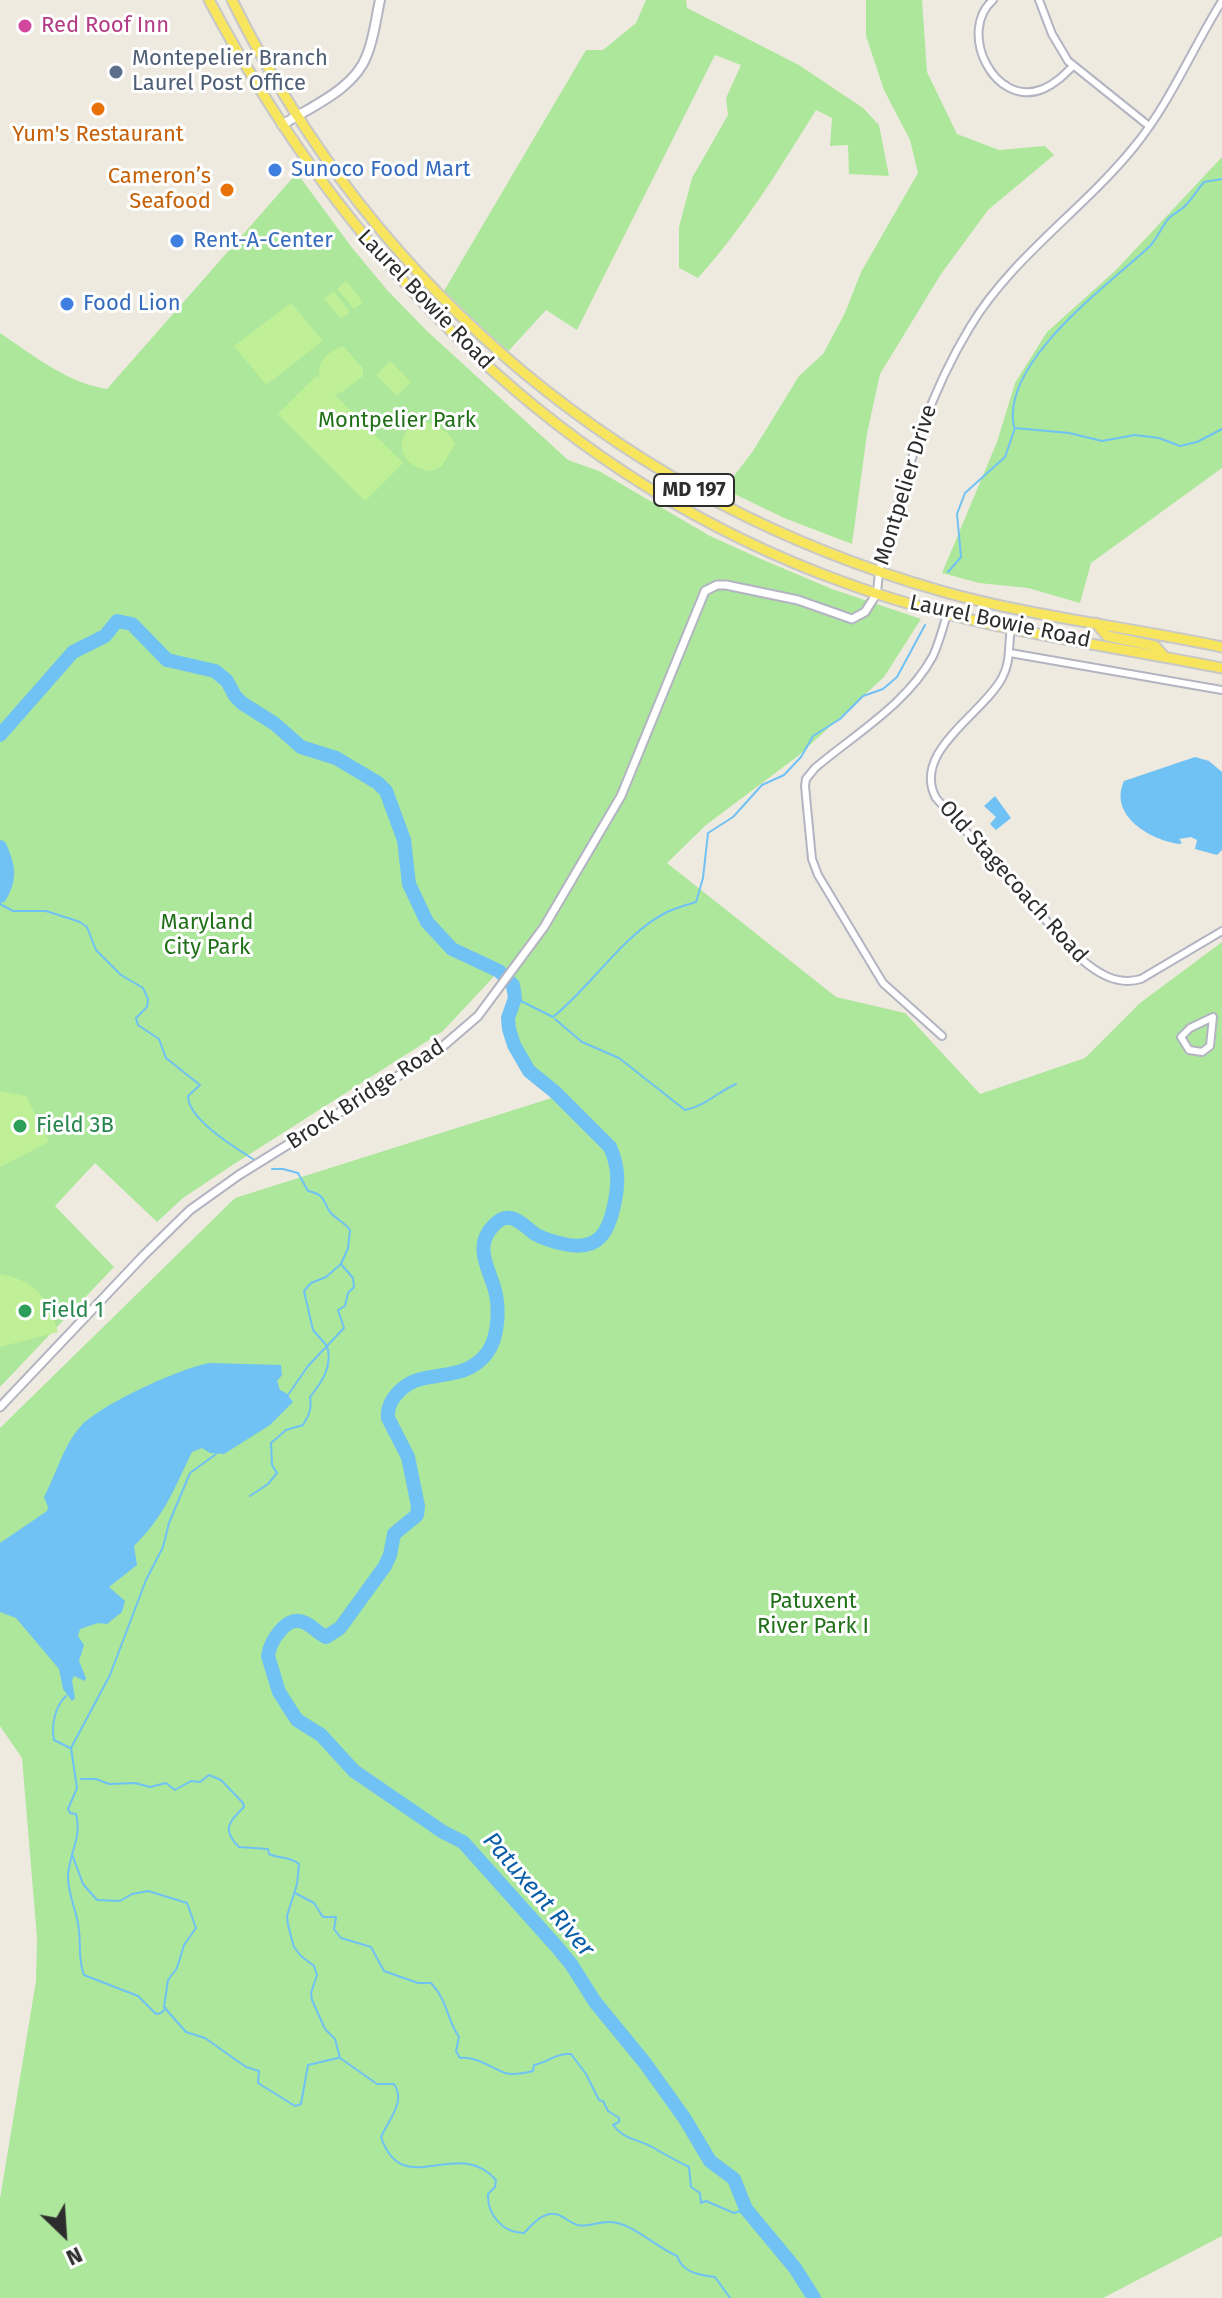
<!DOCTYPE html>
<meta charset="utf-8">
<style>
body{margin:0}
#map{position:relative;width:1222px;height:2298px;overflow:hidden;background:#efeae0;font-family:"Fira Sans",sans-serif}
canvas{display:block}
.north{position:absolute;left:24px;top:2194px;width:80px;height:80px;-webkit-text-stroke:6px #fff;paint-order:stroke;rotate:155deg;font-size:22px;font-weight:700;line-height:32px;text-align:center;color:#2d2d2d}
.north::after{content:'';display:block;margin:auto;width:28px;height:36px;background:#2d2d2d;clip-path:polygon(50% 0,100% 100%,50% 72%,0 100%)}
</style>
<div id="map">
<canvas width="1222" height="2298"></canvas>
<div class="north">N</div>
</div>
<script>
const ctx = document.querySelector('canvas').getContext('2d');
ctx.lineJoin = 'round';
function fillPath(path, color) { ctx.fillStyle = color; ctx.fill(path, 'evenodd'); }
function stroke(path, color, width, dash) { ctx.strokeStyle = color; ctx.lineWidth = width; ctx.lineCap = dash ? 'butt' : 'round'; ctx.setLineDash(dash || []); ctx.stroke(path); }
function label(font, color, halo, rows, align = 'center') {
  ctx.font = font + ' "Fira Sans",sans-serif'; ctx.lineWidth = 6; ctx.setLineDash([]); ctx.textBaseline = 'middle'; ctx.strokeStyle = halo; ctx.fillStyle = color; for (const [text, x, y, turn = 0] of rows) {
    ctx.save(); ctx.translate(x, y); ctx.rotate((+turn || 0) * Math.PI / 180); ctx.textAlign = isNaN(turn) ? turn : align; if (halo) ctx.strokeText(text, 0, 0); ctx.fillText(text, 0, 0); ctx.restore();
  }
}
fillPath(new Path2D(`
 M646,0H686L687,8L799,65L863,108L879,125L889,176L849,174L848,145L830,146L832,118L816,110C780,168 744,227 698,278L679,268V227L692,178L728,115L726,98L741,65L715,55L577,330L546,310L504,356L441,296L586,50H603L636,23Z
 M866,0H922L927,72L957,134L999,150L1045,146L1054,155L988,210L941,274L880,374L867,434L852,544L784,518L724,489L753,451L799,376L823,354L845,313L861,272L918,173L910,140L884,90L866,36Z
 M1222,157V468L1091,563L1080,603L1028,588L979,583L942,573L997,442L1015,383L1047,332L1115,271Z
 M297,173L353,249L388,291L427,331L568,460L599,471L710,536L761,559L832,589L921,619L884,677L798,756L706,825L667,863L836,997L905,1013L980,1094L1085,1058L1140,1003L1222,942V2236L1103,2298H0V2199L36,1981L37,1938L22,1758L0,1726V1428L235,1198L558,1096L529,1071L514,1045L508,1018L515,991L499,971L443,1031L231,1166L183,1198L157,1222L95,1163L55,1206L114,1267L0,1387V333C33,355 67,383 107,389Z`), '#ace79b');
fillPath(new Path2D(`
 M346,281L363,302L354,309L337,289Z
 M334,291L350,312L341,319L324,299Z
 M291,303L323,341L266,385L234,346Z
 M343,346L363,368V376L342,392L334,394L403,463L365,501L278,414L316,376L319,378C318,360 327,352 343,346Z
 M390,361L411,382L397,396L376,375Z
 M416,419C431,424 449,428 455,444L442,466L432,471C398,467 393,441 416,419Z
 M0,1091L26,1096L49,1142L0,1167Z
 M0,1274C36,1281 48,1297 58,1332L0,1347Z`), '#bfef96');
fillPath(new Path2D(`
 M1195,757L1209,761L1222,772V850L1217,855L1195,849L1197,840L1191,837L1179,839L1182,843L1179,844C1151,840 1108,816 1124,781Z
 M995,796L1011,818L996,830L990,824L996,817L984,806Z
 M209,1363L281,1365L282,1375L277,1381L280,1390L286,1393L293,1402L270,1425L224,1454L210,1453L202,1448L192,1452C173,1491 165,1515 134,1546L137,1565L109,1587L125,1601L122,1612L107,1624L98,1623L80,1629L78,1636L84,1645L79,1661L86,1678L85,1681L74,1676L72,1680L75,1698L72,1701L63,1689L59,1669L16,1618L0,1612V1543L47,1511L48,1507L44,1497C56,1475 64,1444 81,1426C103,1403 179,1369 209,1363Z`), '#70c1f4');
stroke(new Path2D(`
 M1014,427C1000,363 1107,286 1149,247C1158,238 1162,225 1170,217C1175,213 1181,210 1185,206C1192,199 1198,189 1204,182L1222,179
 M948,572L961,557L957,514L965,493L1005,457L1015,428L1069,433L1102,441L1135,435L1159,438L1180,446L1197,442L1222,429
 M0,904L13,911H46L80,922L87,927L96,950L121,975L143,988L148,999L147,1007L136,1018L138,1025L159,1039L166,1058L200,1085L188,1096C188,1119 234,1147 253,1159
 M515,998L553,1017C591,987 623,934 667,912C676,908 686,905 696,902L703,878L708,833L733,817L762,785L784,775L801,757L813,736L840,719L863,696L883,689L897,677L925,625
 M555,1019L582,1042L619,1058L685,1110C707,1105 716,1093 736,1084
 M288,1395L308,1366L327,1346L313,1330L304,1291L311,1283L326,1277L341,1264
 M250,1496L268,1484L277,1473L272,1465L271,1443L286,1430L303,1425C309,1415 312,1409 310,1397C322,1382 333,1366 327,1346L344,1328L338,1310L345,1306L348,1293L354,1287L353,1278L341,1264L348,1248L350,1230C345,1223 335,1218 330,1212C322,1200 326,1195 308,1191L298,1173L283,1169H272
 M66,1696C55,1706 51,1726 54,1740L70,1748
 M81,1779H96L109,1784L135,1783L150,1787L166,1783L175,1790L191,1781L200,1782L209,1775L221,1780L243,1803L244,1807C228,1822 222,1830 239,1847L268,1849L269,1854C280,1859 290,1856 299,1864L297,1884L287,1916L288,1925L294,1947L301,1956L314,1966L317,1975L311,1993L312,2000L325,2029L335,2039L340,2058L377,2084H394C406,2102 389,2119 381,2137C403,2202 457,2135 496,2180L495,2187L488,2194C487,2215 503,2233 524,2233C534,2222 547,2208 561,2216C567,2219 572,2224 578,2225C589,2228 599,2221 610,2222C631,2222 657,2248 677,2256C683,2273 699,2275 715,2277L730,2298
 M72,1854L83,1884L97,1900L120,1901L132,1894L148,1891L187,1903L196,1928L184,1945L177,1968L168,1980L164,2007L186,2032L205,2038L246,2067L259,2071L258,2083L295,2106L301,2104L308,2065L338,2058
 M295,1893L314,1903L323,1917H336L334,1929L341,1938L371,1947L384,1971L418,1983H431C448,2001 446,2018 459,2037L456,2051L460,2058C476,2056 491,2068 505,2073C513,2075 525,2073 533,2071L534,2065C548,2062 556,2053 571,2054L586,2074L599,2100L603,2101L608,2111L619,2118V2122L613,2125C624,2140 639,2139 654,2148C665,2155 677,2161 689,2167L691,2187L700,2193L701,2203L706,2201L734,2213L746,2209
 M166,2008L161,2013L156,2014L138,1996L84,1975C78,1960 81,1947 79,1931C78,1913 67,1893 68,1875C70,1852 82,1837 76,1814L70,1813L68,1809L77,1788L71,1748L110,1675L146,1580L163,1547L169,1523L190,1473L216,1454`), '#70c1f4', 2);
stroke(new Path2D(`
 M0,735L73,652L105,636L117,621L132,624L167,660L215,671L227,681L235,696L242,703L275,724L301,747L336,758L378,783L386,791L404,840L409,884L427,922L452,949L499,971L513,985L515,998L508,1018L509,1029L514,1045L529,1071L555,1092L610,1147C618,1165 619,1181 615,1201C609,1232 599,1252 564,1244C554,1242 544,1239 535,1234C528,1229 519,1219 510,1218C504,1217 498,1221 494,1225C474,1245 487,1265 494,1287C500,1306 499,1337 487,1353C470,1376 445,1373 421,1379C404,1383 386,1400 388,1418L408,1457L418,1506L417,1515L394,1534L390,1555L385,1566L340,1628L326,1637C317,1633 312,1625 303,1622C286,1615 270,1642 268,1656L279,1692L297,1720L321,1735L354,1771L443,1832L463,1842L557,1947L571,1964L595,2002L645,2063L685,2119L710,2161L734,2179L746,2209L795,2268L814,2298
 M0,847C8,865 11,878 0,896`), '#70c1f4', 14);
const minor = new Path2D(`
 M993,0C957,31 994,109 1043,89C1055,84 1064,75 1073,66
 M1039,0L1052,34L1068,61L1149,126
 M877,593L879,571C904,484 922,406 970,327C1012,257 1083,210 1134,147C1170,103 1192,49 1222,1
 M1011,628C1008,646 1011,662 1002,678C983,714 911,752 936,798L1080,958C1097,973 1117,986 1141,979L1222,931
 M1010,653L1222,690
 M1213,1017L1210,1046L1202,1052L1189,1050L1181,1037L1190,1028Z
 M942,1036L883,983L818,875L812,859L805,786L806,779L815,768C855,734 907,704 933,656C939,643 943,628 947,614`);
const tertiary = new Path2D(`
 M0,1407L144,1255L190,1210L239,1175L435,1053L478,1016L544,927L621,796L705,591L717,585H726L798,600L852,619L865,612L877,593`);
const secondary = new Path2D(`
 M282,125C310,107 355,89 367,55C374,38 376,18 380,0`);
const primary = new Path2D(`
 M209,0C348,263 559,479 843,582C964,627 1095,643 1222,668
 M232,0C377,294 627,501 941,591C1033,617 1129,627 1222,647
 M1096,623L1107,636L1155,646L1164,656`);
stroke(minor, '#b3b4c1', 10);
stroke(tertiary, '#b3b4c1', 11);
stroke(secondary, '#b3b4c1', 12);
stroke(primary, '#c8c8c8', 13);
stroke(minor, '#fff', 6);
stroke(tertiary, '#fff', 7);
stroke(secondary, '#fff', 8);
stroke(primary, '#f7e55d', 9);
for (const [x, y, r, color] of [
 [25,26,8,"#d1479c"],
 [116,72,8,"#5c6f8a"],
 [98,109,8,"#e8710a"],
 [275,170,8,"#3f7fe0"],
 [227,190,8,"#e8710a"],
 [177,241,8,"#3f7fe0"],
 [67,304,8,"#3f7fe0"],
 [20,1126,8,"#2e9e5b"],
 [25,1311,8,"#2e9e5b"]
]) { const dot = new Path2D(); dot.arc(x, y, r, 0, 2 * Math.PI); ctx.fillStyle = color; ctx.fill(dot); stroke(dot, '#fff', 3); }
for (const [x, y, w] of [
 [694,490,80]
]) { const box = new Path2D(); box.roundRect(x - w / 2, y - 16, w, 32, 6); ctx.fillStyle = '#fff'; ctx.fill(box); stroke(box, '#2d2d2d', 2); }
label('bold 20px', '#2d2d2d', null, [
 ["MD 197",694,490]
]);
label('22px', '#b23c85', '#fff', [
 ["Red Roof Inn",41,26]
], 'left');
label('22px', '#4e5e75', '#fff', [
 ["Montepelier Branch",132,59],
 ["Laurel Post Office",132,84]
], 'left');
label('22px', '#c56008', '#fff', [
 ["Yum's Restaurant",98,135],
 ["Cameron’s",211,177,"right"],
 ["Seafood",211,202,"right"]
]);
label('22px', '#366cbe', '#fff', [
 ["Sunoco Food Mart",291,170],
 ["Rent-A-Center",193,241],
 ["Food Lion",83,304]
], 'left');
label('22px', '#2d2d2d', '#fff', [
 ["Laurel Bowie Road",425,300,46],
 ["Montpelier Drive",906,485,-73],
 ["Laurel Bowie Road",1000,622,12],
 ["Old Stagecoach Road",1013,882,48],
 ["Brock Bridge Road",366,1095,-33]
]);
label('22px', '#207018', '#fff', [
 ["Montpelier Park",397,421],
 ["Maryland",207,923],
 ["City Park",207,948],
 ["Patuxent",813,1602],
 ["River Park I",813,1627]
]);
label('22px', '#27864d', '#fff', [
 ["Field 3B",36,1126],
 ["Field 1",41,1311]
], 'left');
label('italic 24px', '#085da7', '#fff', [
 ["Patuxent River",538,1895,49]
]);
</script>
